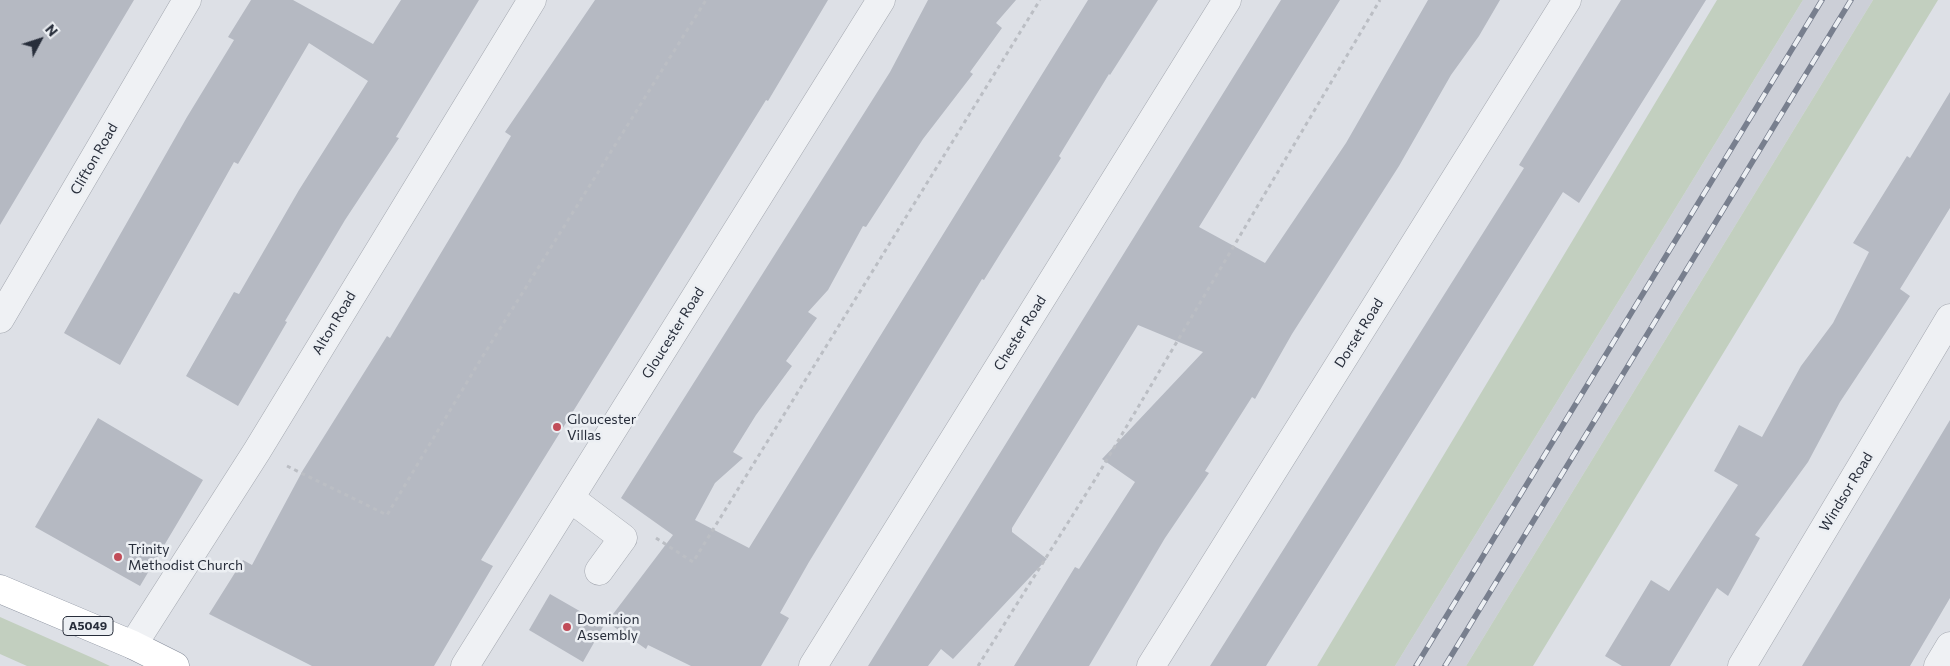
<!DOCTYPE html>
<style>
body{margin:0}
#map{position:relative;width:1950px;height:666px;overflow:hidden;background:#dde0e6;font-family:Commissioner,sans-serif}
canvas{display:block}
.north{position:absolute;left:15px;top:15px;width:50px;height:50px;-webkit-text-stroke:4px #eceff3;paint-order:stroke;rotate:50deg;font-size:14px;font-weight:700;line-height:20px;text-align:center;color:#282e3b}
.north::after{content:'';display:block;margin:auto;width:18px;height:22px;background:#282e3b;clip-path:polygon(50% 0,100% 100%,50% 72%,0 100%)}
</style>
<div id="map">
<canvas width="1950" height="666"></canvas>
<div class="north">N</div>
</div>
<script>
const ctx = document.querySelector('canvas').getContext('2d');
ctx.lineJoin = 'round';
function fillPath(path, color) { ctx.fillStyle = color; ctx.fill(path, 'evenodd'); }
function stroke(path, color, width, dash) { ctx.strokeStyle = color; ctx.lineWidth = width; ctx.lineCap = dash ? 'butt' : 'round'; ctx.setLineDash(dash || []); ctx.stroke(path); }
function label(font, color, halo, rows, align = 'center') {
  ctx.font = font + ' Commissioner,sans-serif'; ctx.lineWidth = 5; ctx.setLineDash([]); ctx.textBaseline = 'middle'; ctx.strokeStyle = halo; ctx.fillStyle = color; for (const [text, x, y, turn = 0] of rows) {
    ctx.save(); ctx.translate(x, y); ctx.rotate((+turn || 0) * Math.PI / 180); ctx.textAlign = isNaN(turn) ? turn : align; if (halo) ctx.strokeText(text, 0, 0); ctx.fillText(text, 0, 0); ctx.restore();
  }
}
fillPath(new Path2D(`
 M1803,0H1873L1466,666H1395Z`), '#cccfd7');
fillPath(new Path2D(`
 M1717,0H1803L1395,666H1317Z
 M1873,0H1938L1533,666H1466Z
 M0,617L95,659L110,666H27L0,654Z`), '#c2cfbf');
fillPath(new Path2D(`
 M0,0H134L0,225Z
 M251,0H293L373,44L401,0H479L396,137L399,138L345,220L285,321L287,322L238,406L186,376L234,292L239,294L299,190L368,81L309,43L238,164L234,162L120,365L64,333L187,117L234,40L228,37Z
 M595,0H828L768,101L766,100L481,560L493,566L434,666H312L209,614L243,560L252,565L303,470L387,336L390,338L511,136L505,132Z
 M928,0H1016L996,23L1002,28L970,72L973,74L923,139L866,227L863,226L828,290L808,312L817,318L786,361L792,366L756,415L733,452L743,458L715,483L695,520L749,548L1088,0H1158L1110,75L1109,74L1059,156L1061,158L1002,251L984,280L982,279L809,562L780,613L789,618L761,666H691L648,645L646,649L607,622L673,535L621,498L890,72Z
 M1281,0H1340L1199,227L1265,263L1346,143L1428,0H1500L1479,36L1451,75L1399,166L1292,334L1255,399L1252,397L1205,471L1209,473L1165,538L1089,666H1014L1075,567L1079,569L1135,482L1102,459L1203,352L1138,325L1012,528V532L1047,559L953,659L941,649L928,666H868Z
 M1621,0H1706L1579,203L1563,192L1266,666H1210L1524,168L1519,165Z
 M1950,92V208L1900,289L1910,296L1840,402L1808,462L1755,535L1760,538L1728,596L1717,588L1670,666H1622L1605,656L1651,580L1669,591L1738,485L1714,471L1739,425L1762,437L1801,366L1833,323L1869,252L1853,243L1907,156L1910,158Z
 M98,418L203,480L140,586L35,527Z
 M1950,420V598L1910,666H1802Z
 M550,594L604,625L583,662L529,630Z`), '#b5b9c2');
const minor = new Path2D(`
 M0,319L187,0
 M570,498L623,538L599,571
 M133,645L257,451L532,0
 M465,666L881,0
 M813,666L1227,0
 M1151,666L1567,0
 M1742,666L1950,318
 M1938,666L1950,646`);
const highway = new Path2D(`
 M0,589L133,645L175,666`);
stroke(minor, '#a3a7af', 29);
stroke(highway, '#868d9b', 29);
stroke(new Path2D(`
 M287,466L387,515L481,359L706,0
 M656,538L693,562L1040,0
 M978,666L1096,478L1380,0`), '#bbbec4', 3, [4, 4]);
stroke(minor, '#eff1f4', 28);
stroke(highway, '#fff', 28);
const rail = new Path2D(`
 M1416,666L1822,0
 M1445,666L1851,0`);
stroke(rail, '#787f8e', 5.5);
stroke(rail, '#eceff3', 4, [11]);
for (const [x, y, r, color] of [
 [557,427,5,"#c14c58"],
 [118,557,5,"#c14c58"],
 [567,627,5,"#c14c58"]
]) { const dot = new Path2D(); dot.arc(x, y, r, 0, 2 * Math.PI); ctx.fillStyle = color; ctx.fill(dot); stroke(dot, '#eceff3', 2); }
for (const [x, y, w] of [
 [88,626,50]
]) { const box = new Path2D(); box.roundRect(x - w / 2, y - 9.5, w, 19, 4); ctx.fillStyle = '#eceff3'; ctx.fill(box); stroke(box, '#282e3b', 1); }
label('bold 12px', '#282e3b', null, [
 ["A5049",88,626]
]);
label('14px', '#282e3b', '#eceff3', [
 ["Clifton Road",94,159,-60],
 ["Alton Road",334,323,-59],
 ["Gloucester Road",673,333,-58],
 ["Chester Road",1020,333,-58],
 ["Dorset Road",1359,333,-58],
 ["Windsor Road",1846,492,-59]
]);
label('14px', '#282e3b', '#eceff3', [
 ["Gloucester",567,419],
 ["Villas",567,435],
 ["Trinity",128,549],
 ["Methodist Church",128,565],
 ["Dominion",577,619],
 ["Assembly",577,635]
], 'left');
</script>
